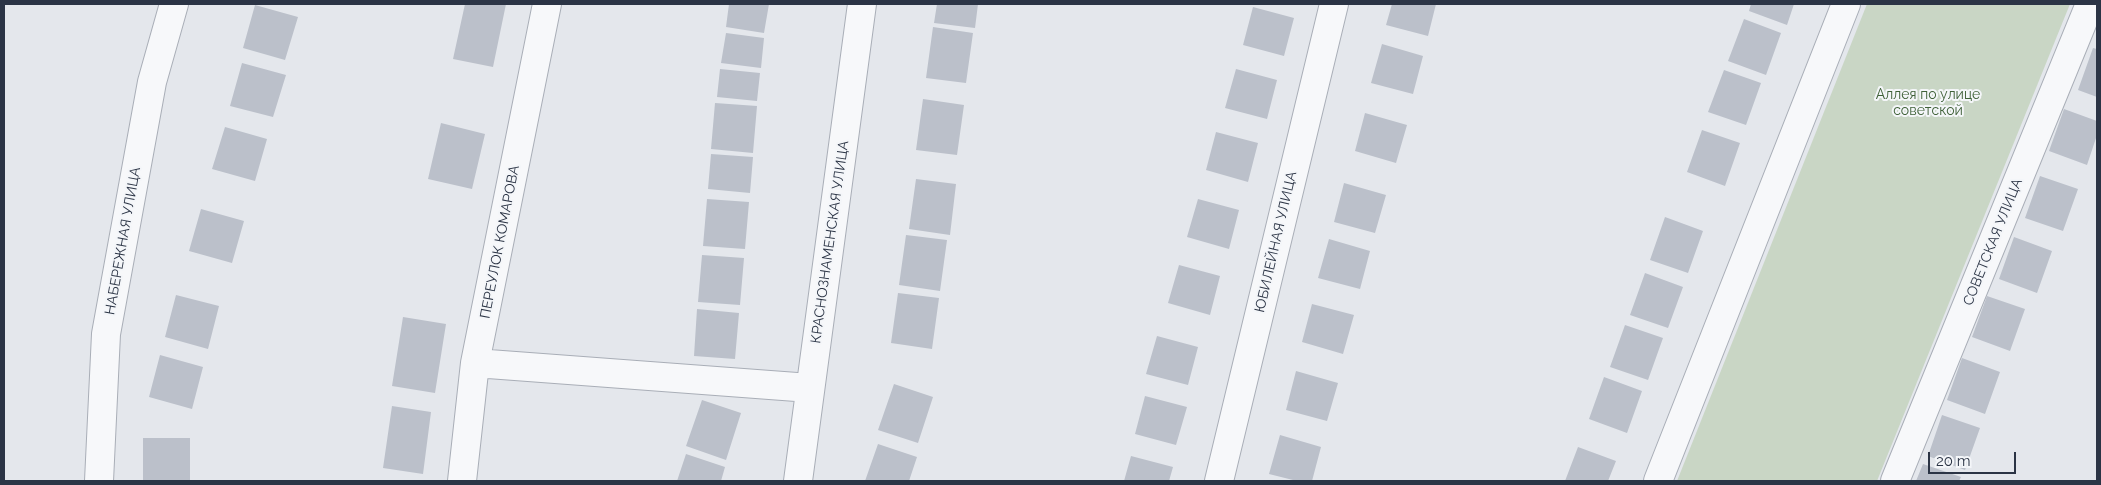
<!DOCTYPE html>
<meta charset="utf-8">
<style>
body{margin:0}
#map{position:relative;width:2101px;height:485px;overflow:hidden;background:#e4e7ec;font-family:Raleway,sans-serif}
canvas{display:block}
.frame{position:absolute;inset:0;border:5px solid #2b3445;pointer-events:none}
.scale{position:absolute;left:1928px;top:452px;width:88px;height:22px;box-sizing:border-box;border:2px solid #2b3445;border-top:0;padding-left:6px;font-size:15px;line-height:18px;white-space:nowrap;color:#2b3445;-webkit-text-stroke:4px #f4f6f9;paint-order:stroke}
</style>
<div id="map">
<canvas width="2101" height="485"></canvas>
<div class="frame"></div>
<div class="scale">20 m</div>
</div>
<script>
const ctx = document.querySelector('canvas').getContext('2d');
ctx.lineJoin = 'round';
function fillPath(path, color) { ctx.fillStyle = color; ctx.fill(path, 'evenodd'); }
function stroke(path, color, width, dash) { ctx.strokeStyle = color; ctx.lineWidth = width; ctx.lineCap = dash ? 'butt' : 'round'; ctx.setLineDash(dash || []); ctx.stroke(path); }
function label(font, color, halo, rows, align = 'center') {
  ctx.font = font + ' Raleway,sans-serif'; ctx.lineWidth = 4; ctx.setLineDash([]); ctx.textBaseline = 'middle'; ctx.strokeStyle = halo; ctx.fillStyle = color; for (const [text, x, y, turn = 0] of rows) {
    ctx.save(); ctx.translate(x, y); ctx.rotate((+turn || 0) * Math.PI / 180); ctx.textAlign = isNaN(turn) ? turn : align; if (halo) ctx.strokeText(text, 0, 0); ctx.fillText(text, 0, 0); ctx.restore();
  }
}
fillPath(new Path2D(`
 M1867,4H2070L1877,481H1677Z`), '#c9d6c5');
fillPath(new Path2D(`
 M465,4H506L493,67L453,59Z
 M729,4H769L764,33L726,27Z
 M937,4H978L975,28L934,23Z
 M1392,4H1436L1428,36L1386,25Z
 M1751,4H1794L1787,25L1749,11Z
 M255,5L298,17L285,60L243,48Z
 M1253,7L1294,18L1284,56L1243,45Z
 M1744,19L1781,33L1766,75L1728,61Z
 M933,27L973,33L966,83L926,78Z
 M726,33L764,38L761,68L721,63Z
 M1382,44L1423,56L1413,94L1371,83Z
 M2093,48L2097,49V97L2078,90Z
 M242,63L286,75L273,117L230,106Z
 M720,69L760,73L757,101L717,97Z
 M1236,69L1277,80L1267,119L1225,108Z
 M1724,70L1761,83L1746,125L1708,112Z
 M923,99L964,105L957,155L916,150Z
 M715,103L757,106L753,153L711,149Z
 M2064,109L2097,121V135L2087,165L2049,151Z
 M1365,113L1407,125L1396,163L1355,151Z
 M441,123L485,134L472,189L428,179Z
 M225,127L267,139L255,181L212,169Z
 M1702,130L1740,143L1725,186L1687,172Z
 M1216,132L1258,143L1248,182L1206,170Z
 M711,154L753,157L750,193L708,189Z
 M2040,176L2078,189L2063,231L2025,218Z
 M916,179L956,184L950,235L909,229Z
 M1344,183L1386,195L1375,233L1334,222Z
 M707,199L749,202L745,249L703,246Z
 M1198,199L1239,210L1229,249L1187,237Z
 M201,209L244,221L232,263L189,251Z
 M1665,217L1703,231L1688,273L1650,260Z
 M906,235L947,240L940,291L899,285Z
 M2014,237L2052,251L2037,293L1999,279Z
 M1329,239L1370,251L1360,289L1318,278Z
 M702,255L744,258L740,305L698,302Z
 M1179,265L1220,276L1210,315L1168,303Z
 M1645,273L1683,287L1668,328L1630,315Z
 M898,293L939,298L932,349L891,343Z
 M176,295L219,306L208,349L165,337Z
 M1987,296L2025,309L2010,351L1972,337Z
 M1312,304L1354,315L1343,354L1302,342Z
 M697,309L739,313L735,359L694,356Z
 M403,317L446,324L435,393L392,386Z
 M1625,325L1663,338L1648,380L1610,367Z
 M1157,336L1198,347L1188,385L1146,374Z
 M160,355L203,367L192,409L149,397Z
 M1962,358L2000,372L1985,414L1947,400Z
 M1296,371L1338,383L1327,421L1286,410Z
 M1604,377L1642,391L1627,433L1589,419Z
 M894,384L933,397L918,443L878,430Z
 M1145,396L1187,407L1176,445L1135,434Z
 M702,400L741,413L726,460L686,446Z
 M392,406L431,412L423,474L383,468Z
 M1942,415L1980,428L1965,470L1928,456Z
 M1280,435L1321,447L1312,481H1297L1269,474Z
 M143,438H190V481H143Z
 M878,444L917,457L909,481H865Z
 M1578,447L1616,461L1608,481H1565Z
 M686,454L725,467L721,481H677Z
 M1131,456L1173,467L1169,481H1124Z
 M1923,464L1961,477L1959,481H1916Z`), '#bbc0ca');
const minor = new Path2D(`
 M475,363L810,388
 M99,481L106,334L152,82L174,4
 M462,481L475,363L547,4
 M798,481L862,4
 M1219,481L1334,4
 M1658,481L1846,4
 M1895,481L2090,4`);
stroke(minor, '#a9aeb7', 30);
stroke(minor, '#f7f8fa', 28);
label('14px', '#3f6138', '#f4f6f9', [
 ["Аллея по улице",1928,95],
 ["советской",1928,111]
]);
label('14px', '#2b3445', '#f4f6f9', [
 ["НАБЕРЕЖНАЯ УЛИЦА",123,241,-80],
 ["ПЕРЕУЛОК КОМАРОВА",500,242,-79],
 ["КРАСНОЗНАМЕНСКАЯ УЛИЦА",830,242,-82],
 ["ЮБИЛЕЙНАЯ УЛИЦА",1276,242,-77],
 ["СОВЕТСКАЯ УЛИЦА",1993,242,-68]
]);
</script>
